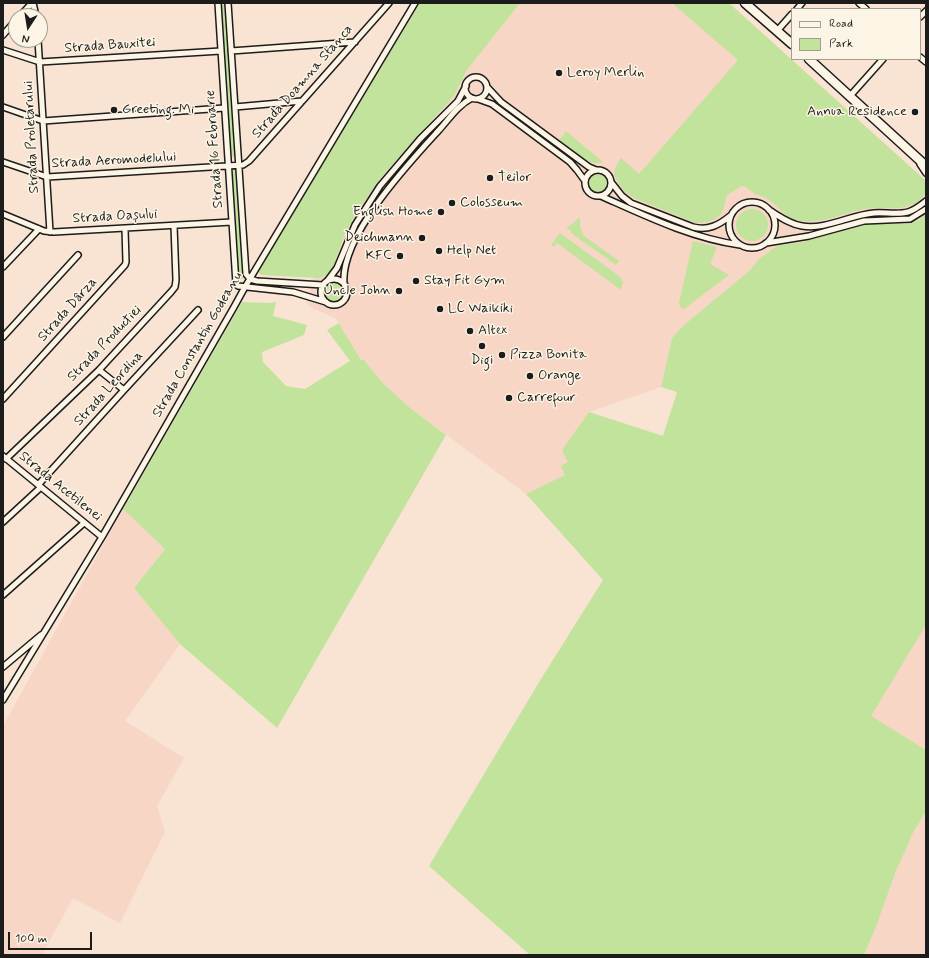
<!DOCTYPE html>
<meta charset="utf-8">
<style>
body{margin:0}
#map{position:relative;width:929px;height:958px;overflow:hidden;background:#f9e3d3;font-family:Mynerve,sans-serif}
canvas{display:block}
.frame{position:absolute;inset:0;border:4px solid #1c1c1c;pointer-events:none}
.legend{position:absolute;left:791px;top:8px;width:130px;height:52px;box-sizing:border-box;background:#fcf5e5;border:1px solid #a29e95;margin:0;padding:5px 7px;list-style:none;font-size:12px;color:#1c1c1c}
.legend li{display:flex;align-items:center;gap:8px;height:20px}
.legend b{width:20px;border:1px solid #a29e95}
.north{position:absolute;left:8px;top:8px;width:40px;height:40px;box-sizing:border-box;background:#fcf5e5;border:1px solid #a29e95;border-radius:50%;rotate:192deg;font-size:11px;font-weight:700;line-height:16px;text-align:center;color:#1c1c1c}
.north::after{content:'';display:block;margin:auto;width:14px;height:18px;background:#1c1c1c;clip-path:polygon(50% 0,100% 100%,50% 72%,0 100%)}
.scale{position:absolute;left:8px;top:932px;width:84px;height:18px;box-sizing:border-box;border:2px solid #1c1c1c;border-top:0;padding-left:5px;font-size:12px;line-height:14px;white-space:nowrap;color:#1c1c1c;-webkit-text-stroke:3px #fcf5e5;paint-order:stroke}
</style>
<div id="map">
<canvas width="929" height="958"></canvas>
<div class="frame"></div>
<ul class="legend">
<li><b style="height:5px;background:#fcf5e5"></b>Road</li>
<li><b style="height:11px;background:#c2e39c"></b>Park</li>
</ul>
<div class="north">N</div>
<div class="scale">100 m</div>
</div>
<script>
const ctx = document.querySelector('canvas').getContext('2d');
ctx.lineJoin = 'round';
function fillPath(path, color) { ctx.fillStyle = color; ctx.fill(path, 'evenodd'); }
function stroke(path, color, width, dash) { ctx.strokeStyle = color; ctx.lineWidth = width; ctx.lineCap = dash ? 'butt' : 'round'; ctx.setLineDash(dash || []); ctx.stroke(path); }
function label(font, color, halo, rows, align = 'center') {
  ctx.font = font + ' Mynerve,sans-serif'; ctx.lineWidth = 3; ctx.setLineDash([]); ctx.textBaseline = 'middle'; ctx.strokeStyle = halo; ctx.fillStyle = color; for (const [text, x, y, turn = 0] of rows) {
    ctx.save(); ctx.translate(x, y); ctx.rotate((+turn || 0) * Math.PI / 180); ctx.textAlign = isNaN(turn) ? turn : align; if (halo) ctx.strokeText(text, 0, 0); ctx.fillText(text, 0, 0); ctx.restore();
  }
}
fillPath(new Path2D(`
 M520,3H729L926,181V214L919,220L900,224L877,223L802,242L780,245L763,256L748,272L672,338L661,387L589,412L568,463L566,475L526,494L409,407L383,383L364,360H361L344,332L339,323L335,318L314,309L307,304L313,278H318L330,272L333,267L345,234L357,212L382,176L454,96L467,70Z
 M123,509L165,549L134,588L180,644L125,721L184,758L157,806L165,832L120,923L73,898L42,955H3V726Z
 M926,625V750L870,716Z
 M926,811V955H864L876,927L896,871L914,831Z`), '#f7d6c6');
fillPath(new Path2D(`
 M219,3H226L237,153L235,157L230,156Z
 M420,3H520L467,70L454,96L382,176L357,212L345,234L333,267C329,273 325,277 318,278L261,275L258,272Z
 M672,3H729L926,181V193C921,199 916,204 909,206C897,210 884,207 872,208C846,210 820,228 793,219C781,214 777,204 766,198C763,196 759,196 755,194C750,191 748,187 742,186L727,195C725,201 725,207 722,212C718,221 705,223 696,223L636,199L625,192L618,183L614,175L615,168L621,158L639,174L738,60Z
 M566,131L568,133L603,162C589,168 569,148 559,141Z
 M234,169L237,170L238,173L244,277L239,281L232,175Z
 M589 183a9 9 0 1 1 18 0a9 9 0 1 1-18 0Z
 M736 225a16 16 0 1 1 32 0a16 16 0 1 1-32 0Z
 M926,214V625L871,716L926,750V811L914,831L896,871L876,927L864,955H530L429,866L541,679L603,580L526,494L565,475L561,466L568,462L562,450L589,412L663,436L677,392L661,387L672,338L684,325L748,272L759,259L774,248L780,245L802,242L866,224H900L910,223L919,220Z
 M580,217V227L584,236L619,261L616,265L571,233V231L567,228V226L571,225Z
 M560,233L619,276L623,282L621,290L557,243L554,247L551,245Z
 M693,241L717,247L710,264L729,275L684,309L680,307L679,303Z
 M325 292a9 9 0 1 1 18 0a9 9 0 1 1-18 0Z
 M242,302L268,303L276,302L273,316L307,325L304,335L262,352L263,362L286,386L305,389L350,361L327,330L339,323L344,332L361,360H364L383,383L409,407L446,435L277,728L180,644L134,588L165,549L123,509Z`), '#c2e39c');
const minor = new Path2D(`
 M33,3L36,16
 M218,3L236,284L238,286L293,292L326,302
 M228,3L246,274L250,279
 M859,3L866,9
 M797,9L802,3
 M20,16L32,3
 M920,17L926,11
 M777,31L792,14
 M3,35L16,20
 M38,40L50,232
 M3,50L40,62L221,51
 M231,51L355,42
 M920,57L926,62
 M465 88a11 11 0 1 1 22 0a11 11 0 1 1-22 0Z
 M487,87L501,102L589,167L596,170
 M850,96L883,59
 M478,99L492,104L570,162L577,170L585,181
 M3,107L43,121L224,108
 M235,107L302,101
 M3,162L47,177L243,165L249,161L389,3
 M920,164L926,173
 M585 183a13 13 0 1 1 26 0a13 13 0 1 1-26 0Z
 M611,182L622,196L631,203L693,227C708,231 719,225 730,216
 M601,196C646,216 691,238 740,245
 M729 225a23 23 0 1 1 46 0a23 23 0 1 1-46 0Z
 M769,210C779,216 789,224 802,226C826,230 850,215 874,213C885,212 897,215 908,212C915,210 921,205 926,201
 M3,214L44,231L54,232L232,222
 M766,243L809,236L864,221L910,219L926,209
 M3,267L39,229
 M250,279L257,281L323,285
 M321 292a13 13 0 1 1 26 0a13 13 0 1 1-26 0Z
 M328,280L337,268L355,225L380,186L420,139L458,101L466,86
 M344,284C340,236 408,164 439,130C449,119 458,105 472,98
 M3,337L78,255
 M99,370L124,390
 M3,399L125,265L126,262L125,229
 M3,456L102,537
 M6,459L99,370L171,292L175,287L176,280L174,226
 M38,485L124,390L198,310
 M3,522L41,487
 M3,595L84,523
 M3,667L41,635
 M3,700L102,537L234,307L245,287L415,3`);
const primary = new Path2D(`
 M745,3L792,44
 M809,59L926,166`);
stroke(minor, '#1c1c1c', 8);
stroke(primary, '#1c1c1c', 11);
stroke(minor, '#fcf5e5', 5);
stroke(primary, '#fcf5e5', 8);
for (const [x, y, r, color] of [
 [559,73,4,"#1c1c1c"],
 [114,110,4,"#1c1c1c"],
 [915,112,4,"#1c1c1c"],
 [490,178,4,"#1c1c1c"],
 [452,203,4,"#1c1c1c"],
 [441,212,4,"#1c1c1c"],
 [422,238,4,"#1c1c1c"],
 [439,251,4,"#1c1c1c"],
 [400,256,4,"#1c1c1c"],
 [416,281,4,"#1c1c1c"],
 [399,291,4,"#1c1c1c"],
 [440,309,4,"#1c1c1c"],
 [470,331,4,"#1c1c1c"],
 [482,346,4,"#1c1c1c"],
 [502,355,4,"#1c1c1c"],
 [530,376,4,"#1c1c1c"],
 [509,398,4,"#1c1c1c"]
]) { const dot = new Path2D(); dot.arc(x, y, r, 0, 2 * Math.PI); ctx.fillStyle = color; ctx.fill(dot); stroke(dot, '#fcf5e5', 1.5); }
label('14px', '#1c1c1c', '#fcf5e5', [
 ["Strada Bauxitei",110,46,-4],
 ["Strada Doamna Stanca",303,82,-49],
 ["Strada Proletarului",32,137,-93],
 ["Strada 16 Februarie",215,149,-94],
 ["Strada Aeromodelului",114,161,-3],
 ["Strada Oașului",115,217,-3],
 ["Strada Dârza",68,310,-48],
 ["Strada Productiei",105,344,-46],
 ["Strada Constantin Godeanu",198,345,-60],
 ["Strada Leordina",109,389,-48],
 ["Strada Acetilenei",60,487,39]
]);
label('14px', '#1c1c1c', '#fcf5e5', [
 ["Leroy Merlin",567,73],
 ["Greeting. Mi",122,110],
 ["Annua Residence",907,112,"right"],
 ["Teilor",498,178],
 ["Colosseum",460,203],
 ["English Home",433,212,"right"],
 ["Deichmann",414,238,"right"],
 ["Help Net",447,251],
 ["KFC",392,256,"right"],
 ["Stay Fit Gym",424,281],
 ["Uncle John",391,291,"right"],
 ["LC Waikiki",448,309],
 ["Altex",478,331],
 ["Pizza Bonita",510,355],
 ["Digi",482,361,"center"],
 ["Orange",538,376],
 ["Carrefour",517,398]
], 'left');
</script>
